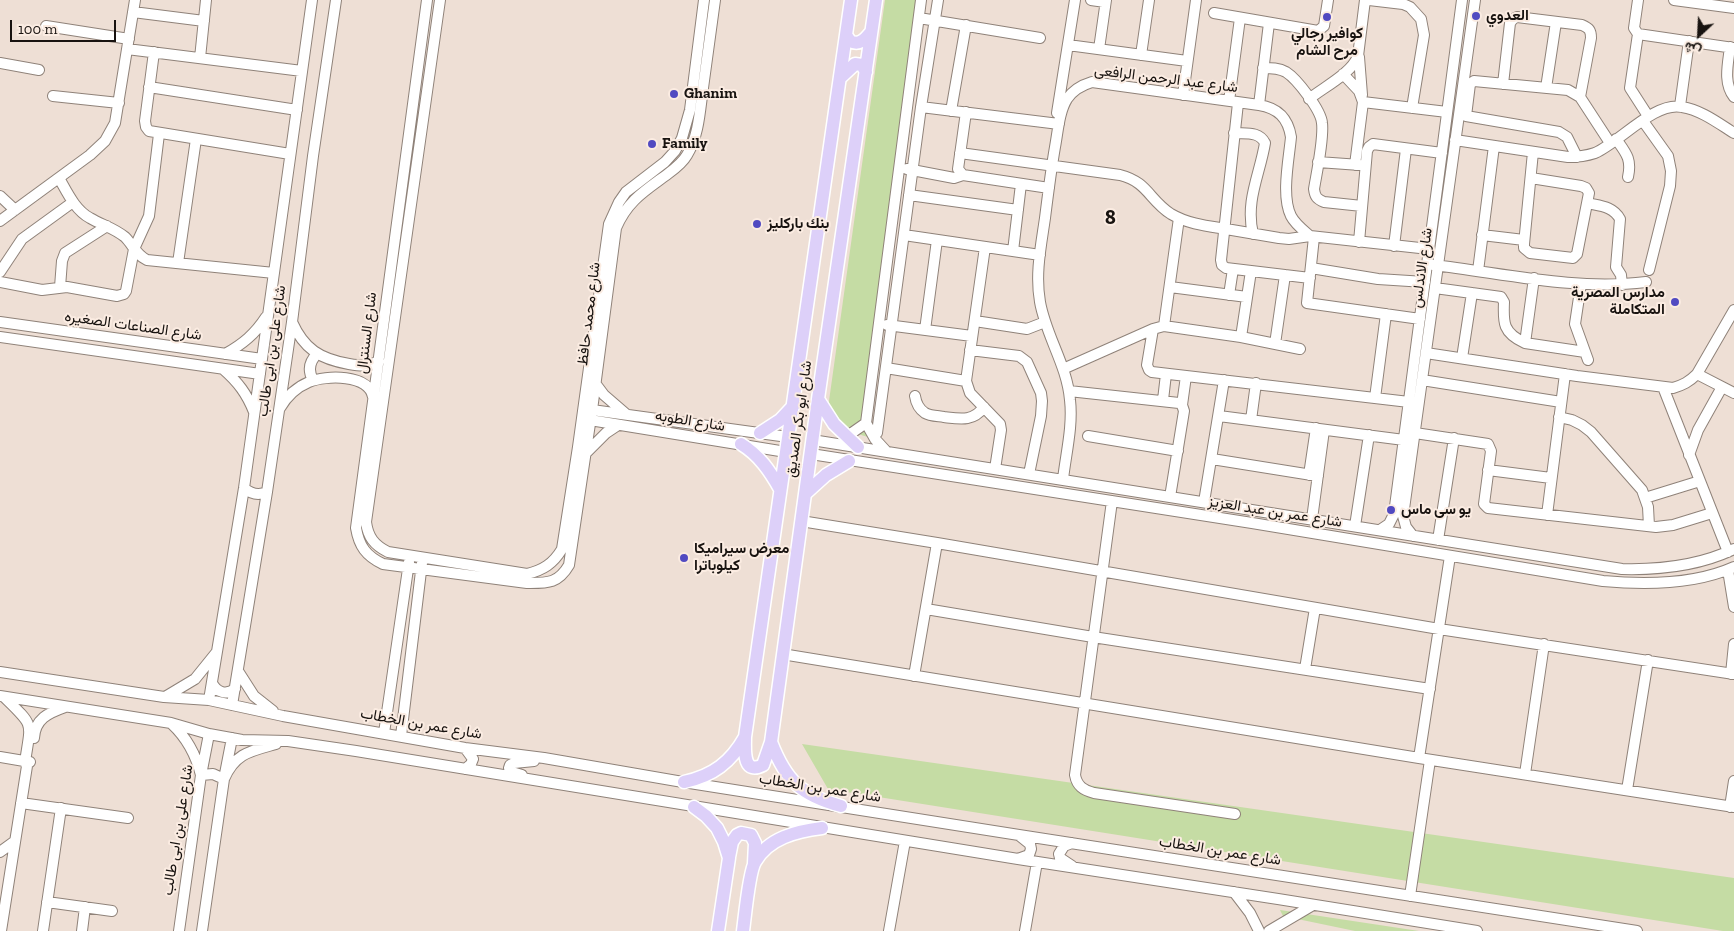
<!DOCTYPE html>
<meta charset="utf-8">
<style>
body{margin:0}
#map{position:relative;width:1734px;height:931px;overflow:hidden;background:#eedfd5;font-family:"Zilla Slab",Vazirmatn,serif}
canvas{display:block}
.north{position:absolute;left:1674px;top:10px;width:50px;height:50px;-webkit-text-stroke:4px #fbece2;paint-order:stroke;rotate:205deg;font-size:14px;font-weight:700;line-height:20px;text-align:center;color:#181310}
.north::after{content:'';display:block;margin:auto;width:18px;height:22px;background:#181310;clip-path:polygon(50% 0,100% 100%,50% 72%,0 100%)}
.scale{position:absolute;left:10px;top:20px;width:106px;height:22px;box-sizing:border-box;border:2px solid #181310;border-top:0;padding-left:6px;font-size:15px;line-height:18px;white-space:nowrap;color:#181310;-webkit-text-stroke:4px #fbece2;paint-order:stroke}
</style>
<div id="map">
<canvas width="1734" height="931"></canvas>
<div class="north">ش</div>
<div class="scale">100 m</div>
</div>
<script>
const ctx = document.querySelector('canvas').getContext('2d');
ctx.lineJoin = 'round';
function fillPath(path, color) { ctx.fillStyle = color; ctx.fill(path, 'evenodd'); }
function stroke(path, color, width, dash) { ctx.strokeStyle = color; ctx.lineWidth = width; ctx.lineCap = dash ? 'butt' : 'round'; ctx.setLineDash(dash || []); ctx.stroke(path); }
function label(font, color, halo, rows, align = 'center') {
  ctx.font = font + ' "Zilla Slab",Vazirmatn,serif'; ctx.lineWidth = 4; ctx.setLineDash([]); ctx.textBaseline = 'middle'; ctx.strokeStyle = halo; ctx.fillStyle = color; for (const [text, x, y, turn = 0] of rows) {
    ctx.save(); ctx.translate(x, y); ctx.rotate((+turn || 0) * Math.PI / 180); ctx.textAlign = isNaN(turn) ? turn : align; if (halo) ctx.strokeText(text, 0, 0); ctx.fillText(text, 0, 0); ctx.restore();
  }
}
fillPath(new Path2D(`
 M885,0H926L868,437C855,433 836,427 831,413C829,410 829,405 829,401Z
 M802,744L1734,878V931H1723L828,789Z
 M1280,910L1419,931H1355L1283,916Z`), '#c5dca4');
const minor = new Path2D(`
 M427,0L356,528C359,546 366,556 383,564L527,583C547,583 558,584 569,565L592,410L616,228C627,202 643,192 665,176C673,170 682,164 687,155C699,136 700,109 703,88C707,58 711,29 715,0
 M440,0L366,522C368,537 374,545 388,552L527,574C543,570 553,564 562,549L578,447L609,224L619,202L626,192L665,162L675,151L682,138L690,110L704,0
 M1091,0L1105,2
 M1369,0L1403,4L1410,7L1421,19L1424,35L1412,108
 M1638,0L1634,28L1638,34L1630,88L1648,116
 M1674,0L1734,8
 M133,12L204,21
 M1214,13L1318,31L1324,26L1328,0
 M919,18L1040,38
 M46,26L129,39
 M1638,34L1734,48
 M1068,45L1187,61
 M1730,47C1728,64 1723,83 1734,97
 M127,49L302,71
 M1099,49L1106,0
 M154,52L145,121L146,127L149,131L290,154
 M1141,55L1149,0
 M1359,57L1362,95
 M200,58L206,0
 M0,63L39,70
 M1263,68C1271,68 1279,68 1286,72C1297,79 1321,110 1322,123C1324,139 1317,171 1314,189C1315,197 1317,199 1324,202L1362,206
 M1343,74L1359,91L1363,102L1355,165
 M1503,84L1510,23L1513,19L1517,17L1582,25C1589,28 1591,30 1591,38L1580,97
 M149,87L297,110
 M1546,88L1556,22
 M1183,95L1196,0
 M53,96L119,103
 M1309,99C1324,87 1352,73 1358,56L1365,0
 M1229,101L1240,18
 M1363,102L1447,112
 M1238,103L1221,260L1222,265L1226,268L1310,278
 M1259,105L1269,23
 M1680,106L1689,41
 M921,107L1059,124
 M951,111L966,25
 M1057,113L1075,0
 M1643,121L1668,156L1671,171L1670,186L1649,270
 M1234,133C1246,134 1259,131 1265,143C1260,174 1245,201 1253,234
 M1616,139C1626,153 1632,159 1628,177
 M1455,140L1568,157C1578,157 1586,156 1595,153C1620,142 1655,101 1682,107C1701,110 1718,123 1734,133
 M960,153L1120,175C1148,182 1149,200 1171,214C1188,224 1207,226 1226,229C1244,232 1261,235 1279,238L1289,239L1310,236
 M1577,157L1567,137L1559,132L1466,116L1470,84L1474,81L1568,90L1580,97L1610,143
 M1318,162L1360,165
 M907,169L954,178L963,175L1049,188
 M963,175L958,169L966,112
 M59,178C67,192 75,210 90,218C102,225 114,228 125,237C133,245 136,255 147,260L274,273
 M1531,178L1581,186L1586,188L1589,193L1578,249L1577,254L1573,258L1530,253L1524,248V244L1533,152
 M909,195L1018,210
 M0,196L15,210
 M1587,203C1600,206 1613,206 1620,219L1616,267L1621,275L1622,285
 M0,221L90,155L105,141L115,123L135,0
 M904,235L1040,255
 M1482,235L1524,240
 M1314,237L1307,303L1420,319
 M1359,242L1367,151L1369,147L1373,144L1442,153
 M1394,246L1406,149
 M985,247L966,381L970,393L1000,424L1001,430L995,469
 M1013,251L1021,184
 M178,263L196,139
 M1433,265C1503,273 1575,291 1646,282
 M1311,268L1378,279L1425,282
 M1478,271L1494,146
 M0,272L22,239L73,202
 M0,282L42,290L67,287L117,296L124,294L126,291L134,249L149,216L159,134
 M1581,284L1575,324L1588,360
 M60,287L62,261L65,253L107,226
 M1170,287L1247,297
 M1435,288L1501,297L1504,302C1503,323 1503,333 1525,343L1585,352
 M1229,295L1233,269
 M975,321L1027,329L1045,322
 M0,322L262,359
 M292,322C304,349 320,359 349,364C361,366 368,367 379,361
 M887,325L972,336
 M1164,326L1179,218
 M1153,329L1147,365L1149,370L1152,372L1409,402
 M925,330L937,240
 M0,337L260,374
 M1241,337L1251,271
 M1525,343L1534,278
 M1275,344L1285,275
 M970,350L1019,356L1027,362L1041,393L1042,401L1041,416L1029,474
 M1426,353L1577,376L1673,388C1683,385 1689,382 1697,374L1734,310
 M225,354C243,344 255,334 266,317
 M1462,358L1472,293
 M886,368L966,381
 M223,369C238,382 247,394 254,412
 M1063,369L1153,329L1164,326L1241,337L1300,349
 M1697,374L1734,393
 M313,380C308,371 309,362 317,354
 M1422,380L1561,402
 M595,383L604,395L626,414
 M1663,387L1728,552
 M1069,391L1179,403L1182,405L1184,411L1170,497
 M915,396C916,403 919,409 925,413C930,416 938,416 944,417C960,419 973,422 984,407
 M1375,398L1386,314
 M1163,400L1166,374
 M1182,405L1186,376
 M280,408C287,396 297,387 309,382C326,375 369,374 373,397
 M592,410L788,437
 M1219,416L1404,440
 M1559,417L1572,420L1582,425L1591,432L1642,490L1648,507L1649,526
 M590,420L786,452
 M1251,420L1256,383
 M877,433L921,107L938,0
 M1415,433L1488,444L1491,451L1484,504L1488,508L1656,527L1673,525L1712,513
 M1088,436L1178,451
 M846,437L866,423
 M812,440L1622,569C1661,570 1699,566 1734,549
 M886,451L875,439L866,423L921,0
 M586,453L606,433L618,425
 M811,454L1252,523L1603,581C1646,585 1694,585 1734,567
 M1689,455L1698,430L1722,387
 M1212,459L1318,476
 M1488,470L1551,478
 M1309,475L1316,428
 M1063,479C1066,453 1073,426 1070,400C1067,365 1046,336 1040,302C1035,274 1041,246 1045,218C1048,194 1051,170 1055,147C1058,131 1059,112 1067,99C1073,90 1082,85 1092,82L1259,105C1278,108 1288,118 1291,137C1289,159 1281,196 1291,216C1295,224 1303,230 1310,236L1429,249
 M244,488C251,494 258,496 267,492
 M1645,498L1700,481
 M1112,501L1075,775C1077,786 1083,790 1094,793L1235,814
 M1204,502L1224,380
 M1547,515L1565,374
 M1312,519L1324,430
 M801,521L937,543L914,676
 M1355,526L1369,435
 M1380,530L1389,524L1394,514L1462,0
 M1413,536L1406,527L1403,516L1475,0
 M1438,540L1454,438
 M937,543L1439,629L1734,674
 M1728,570L1734,607
 M926,609L1093,637L1430,689
 M782,654L1419,758L1734,807
 M1305,669L1315,608
 M238,671L254,696L273,711
 M0,672L164,697L209,700L283,716L465,748L544,758L677,781L1019,835L1637,931
 M1731,674L1734,644
 M212,683C217,693 226,695 235,689
 M0,696L171,723L209,734L242,740L288,741L356,751L1018,859L1278,899L1477,931
 M165,697L195,679L216,653
 M209,700L244,488L312,0
 M232,705L267,492L292,322L313,156L336,0
 M172,724C187,738 196,755 201,775L213,774L224,779C235,753 251,751 276,744
 M384,733L409,562
 M401,736L422,563
 M34,738C35,719 48,713 65,707
 M465,748L473,759L471,764L465,769
 M0,757L30,762
 M1419,758L1450,556
 M1525,774L1544,644
 M522,775L512,772L509,768L510,765L514,763L534,761
 M1627,790L1648,660
 M21,803L128,818
 M1730,807L1734,781
 M0,852L15,841
 M1018,859L1029,855L1031,849L1030,844L1020,836
 M1072,866L1060,858L1059,854L1064,846L1072,843
 M1234,892L1250,913L1259,931
 M1410,896L1430,760
 M47,902L112,911
 M1,931L27,766L25,762C31,721 35,727 4,697
 M43,931L61,808
 M82,931L85,907
 M179,931L201,775L209,734
 M202,931L224,779L232,738
 M889,931L905,841
 M1025,931L1037,862
 M1269,931L1313,905`);
const major = new Path2D(`
 M846,35L850,41C860,46 865,39 871,32
 M840,78L855,64L862,65L866,72
 M818,399L834,424L858,447
 M760,433L780,420L794,405
 M741,444C759,455 770,471 780,489
 M805,494L826,475L849,461
 M745,737C745,748 742,776 763,765L771,742
 M684,782C713,776 731,762 745,737L851,0
 M841,806C801,795 786,781 771,742L818,399L876,0
 M694,807L706,816L717,828L724,842L729,858L718,931
 M729,857L732,842L737,835L741,833L751,835L755,843L754,863
 M743,931C745,916 749,872 755,862C768,838 797,831 822,828`);
stroke(minor, '#8f8279', 12);
stroke(major, '#fff', 15);
stroke(minor, '#fff', 10);
stroke(major, '#ddd0f9', 12);
for (const [x, y, r, color] of [
 [1476,16,5,"#514ac1"],
 [1327,17,5,"#514ac1"],
 [674,94,5,"#514ac1"],
 [652,144,5,"#514ac1"],
 [757,224,5,"#514ac1"],
 [1675,302,5,"#514ac1"],
 [1391,510,5,"#514ac1"],
 [684,558,5,"#514ac1"]
]) { const dot = new Path2D(); dot.arc(x, y, r, 0, 2 * Math.PI); ctx.fillStyle = color; ctx.fill(dot); stroke(dot, '#fbece2', 2); }
label('bold 15px', '#181310', '#fbece2', [
 ["العدوي",1486,16],
 ["كوافير رجالي",1327,34,"center"],
 ["مرح الشام",1327,51,"center"],
 ["Ghanim",684,94],
 ["Family",662,144],
 ["بنك باركليز",767,224],
 ["مدارس المصرية",1665,293,"right"],
 ["المتكاملة",1665,310,"right"],
 ["يو سى ماس",1401,510],
 ["معرض سيراميكا",694,549],
 ["كيلوباترا",694,566]
], 'left');
label('15px', '#181310', '#fbece2', [
 ["شارع عبد الرحمن الرافعى",1166,79,7],
 ["شارع الاندلس",1422,268,-82],
 ["شارع محمد حافظ",589,314,-83],
 ["شارع الصناعات الصغيره",133,326,8],
 ["شارع السنترال",367,333,-83],
 ["شارع على بن ابى طالب",272,351,-82],
 ["شارع ابو بكر الصديق",799,419,-82],
 ["شارع الطوبه",690,421,9],
 ["شارع عمر بن عبد العزيز",1275,512,9],
 ["شارع عمر بن الخطاب",421,724,10],
 ["شارع عمر بن الخطاب",820,788,9],
 ["شارع على بن ابى طالب",178,830,-81],
 ["شارع عمر بن الخطاب",1220,851,9]
]);
ctx.letterSpacing = '1px';
label('bold 20px', '#181310', '#fbece2', [
 ["8",1111,218]
]);
ctx.letterSpacing = '0px';
</script>
